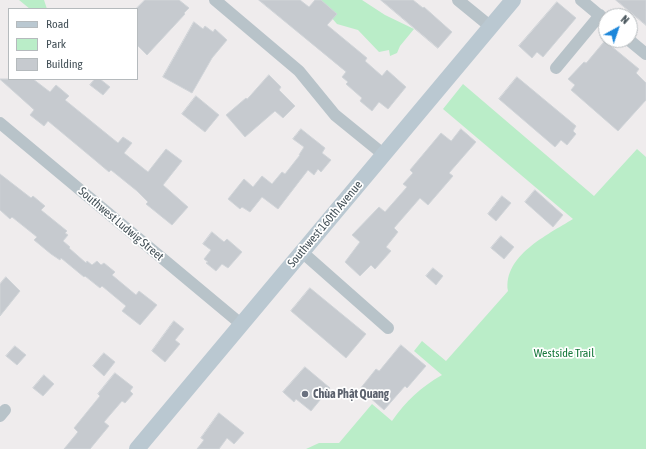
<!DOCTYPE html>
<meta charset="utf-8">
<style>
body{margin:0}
#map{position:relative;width:646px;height:449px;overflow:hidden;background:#efeced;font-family:"Asap Condensed",sans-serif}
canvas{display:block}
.legend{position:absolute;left:8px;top:8px;width:130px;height:72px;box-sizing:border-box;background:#fff;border:1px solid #b5babd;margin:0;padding:5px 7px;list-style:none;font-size:12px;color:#455259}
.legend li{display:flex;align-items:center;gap:8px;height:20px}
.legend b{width:20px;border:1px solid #b5babd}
.north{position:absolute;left:598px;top:8px;width:40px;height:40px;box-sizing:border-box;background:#fff;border:1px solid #b5babd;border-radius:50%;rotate:40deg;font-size:11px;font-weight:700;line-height:16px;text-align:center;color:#455259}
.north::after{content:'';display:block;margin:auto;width:14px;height:18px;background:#1c86da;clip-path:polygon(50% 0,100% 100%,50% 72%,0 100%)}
</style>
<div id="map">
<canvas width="646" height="449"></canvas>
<ul class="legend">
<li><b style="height:5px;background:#bac8d1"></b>Road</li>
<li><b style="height:11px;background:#baedc8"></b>Park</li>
<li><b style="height:11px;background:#c6cacf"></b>Building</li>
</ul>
<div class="north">N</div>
</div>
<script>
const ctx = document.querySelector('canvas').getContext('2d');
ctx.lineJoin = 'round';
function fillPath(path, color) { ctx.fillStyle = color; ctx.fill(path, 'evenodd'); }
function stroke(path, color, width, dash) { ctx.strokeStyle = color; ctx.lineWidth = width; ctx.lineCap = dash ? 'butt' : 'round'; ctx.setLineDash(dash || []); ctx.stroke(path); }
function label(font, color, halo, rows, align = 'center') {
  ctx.font = font + ' "Asap Condensed",sans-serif'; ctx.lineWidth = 3.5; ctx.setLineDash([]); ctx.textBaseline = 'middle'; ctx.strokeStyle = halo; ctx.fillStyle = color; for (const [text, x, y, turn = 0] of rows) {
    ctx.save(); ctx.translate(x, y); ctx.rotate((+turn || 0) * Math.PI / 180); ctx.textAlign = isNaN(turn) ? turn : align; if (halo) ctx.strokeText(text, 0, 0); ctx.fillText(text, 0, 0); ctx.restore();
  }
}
fillPath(new Path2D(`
 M19,0H44L47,9H30Z
 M316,0H362L385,15L414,29L400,46L397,53L390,56L389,50L379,52L358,30L337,24Z
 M463,84L594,196L637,149L646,157V449H306L319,443H339L372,404L392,421C406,401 421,387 442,375L414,351L422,341L446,361L508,291C503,256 547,235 573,219L443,109Z`), '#baedc8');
const building = new Path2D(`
 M145,0H179L189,8L184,13L185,14L147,55L137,45V8Z
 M259,0H300L309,7L315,0H321L337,14L327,25L367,58L365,61L382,76L387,70L406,87L388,109L379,102L372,111L360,101L362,98L346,84L348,82L342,77L346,72Z
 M381,0H413L423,8L424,7L452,32L438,48Z
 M616,0H646V25Z
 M557,2L576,18L543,57L537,52L532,58L519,46Z
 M194,22L203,29L205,26L213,32L215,29L227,40L212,58L192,93L163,77Z
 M605,41L639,69L636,73L646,83V100L618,131L571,90L575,85L568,79L584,62L586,63Z
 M269,75L281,87L279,90L295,106L283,118L275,111L245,137L226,115L246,98L247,99Z
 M517,77L576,126L573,131L576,134L567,145L561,140L555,147L499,99Z
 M0,79H33L50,92L56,85L69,96L65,100L118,143L123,137L132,143L124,153L148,172L166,149L182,161L163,185L188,207L172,225L146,204L148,202L137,191L111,170L109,172L96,161L48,121L44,126L30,115L34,110Z
 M95,79H100L110,87L103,95L90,85Z
 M196,96L219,115L205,132L182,114Z
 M301,129L325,148L322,153L331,160L321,172L318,169L314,175L308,170L278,209L262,197L250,212L242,207L240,209L228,199L244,179L253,187L262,176L272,184L282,172L285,174L300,155H299L304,147L293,139Z
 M461,129L476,142L449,173L453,176L428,205L420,198L394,228L398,232L386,247L391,251L375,269L371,265L360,276L345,262L360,242L352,235L379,207L385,212L407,187L403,184L413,173L410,170L441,133L451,141Z
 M0,174L31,198L33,196L45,206L41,210L67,231L65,233L68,235L63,241L70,247L69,248L86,263L87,261L92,265L97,261L101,265L104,263L115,272L112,275L136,295L139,291L157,305L140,325L122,311L126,306L102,286L100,288L85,276L84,277L61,258L60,260L51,254L34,240L37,237L12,217L10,219L0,210Z
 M535,190L563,215L553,227L525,202Z
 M502,196L511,203L496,221L488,214Z
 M212,232L224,242L227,239L242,252L228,268L222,264L216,271L206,263L208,262L204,259L211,250L203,244Z
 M501,236L514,247L504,259L491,248Z
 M433,268L443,276L436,285L426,276Z
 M6,277L20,291L0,316V284Z
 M310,288L366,334L346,358L291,311Z
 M174,321L184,329L175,340L180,344L165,362L152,351Z
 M401,345L426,366L407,388L405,386L384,410L360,389L376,369L379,371Z
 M15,346L26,355L17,365L6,356Z
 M104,353L115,362L104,376L93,366Z
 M305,367L330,388L311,411L296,399L294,402L283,392Z
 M115,373L133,387L130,391L133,394L125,403L122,401L104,422L109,426L90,449H64L78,432L74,428L100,396L98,394Z
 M44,375L54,384L43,396L33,388Z
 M219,413L244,433L234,444L227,438L219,449H197L204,440L201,438Z`);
fillPath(building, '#c6cacf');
stroke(building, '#d0d4d8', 1);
stroke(new Path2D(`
 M215,0L299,71L335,115L383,154
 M458,0L491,27
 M581,0L605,20
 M629,40L646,54
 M556,68L600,15
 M0,123L241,324
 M302,252L388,328
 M0,416L5,410`), '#b8c3c9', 12);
stroke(new Path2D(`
 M137,449L513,0`), '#bac8d1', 16);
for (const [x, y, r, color] of [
 [305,394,4,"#6b7280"]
]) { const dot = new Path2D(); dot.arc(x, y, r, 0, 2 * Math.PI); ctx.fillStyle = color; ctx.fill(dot); stroke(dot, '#fff', 1.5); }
label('12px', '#455259', '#fff', [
 ["Southwest Ludwig Street",121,224,40],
 ["Southwest 160th Avenue",325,224,-50]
]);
label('12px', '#18793d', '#fff', [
 ["Westside Trail",564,353]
]);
label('bold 12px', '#5b616d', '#fff', [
 ["Chùa Phật Quang",313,394]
], 'left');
</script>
